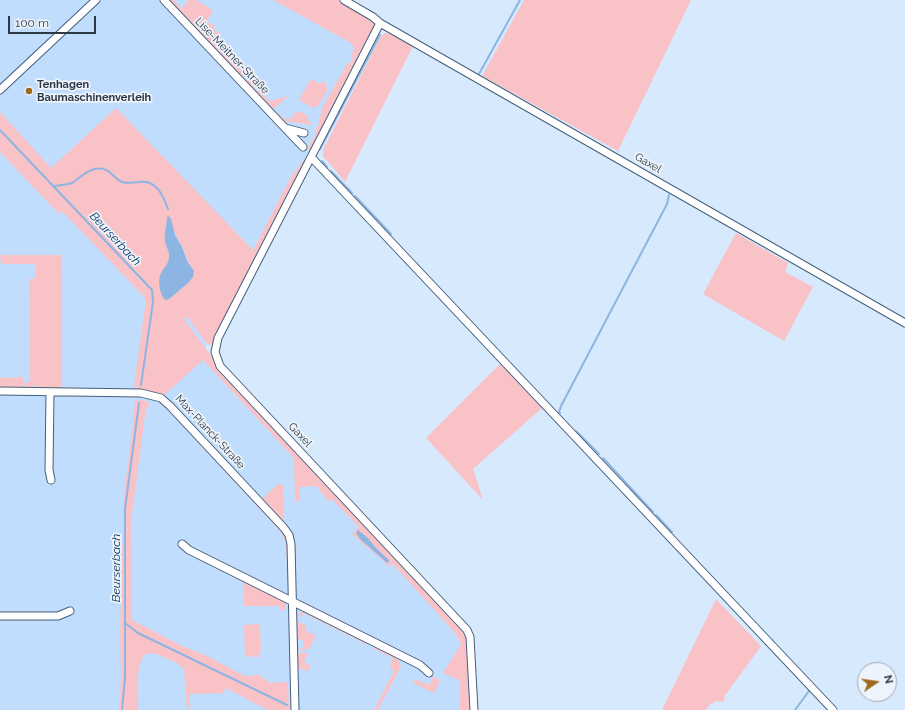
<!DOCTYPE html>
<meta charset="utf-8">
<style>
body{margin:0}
#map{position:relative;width:905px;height:710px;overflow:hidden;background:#d7e9fd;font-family:Raleway,sans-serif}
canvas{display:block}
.north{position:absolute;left:857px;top:662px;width:40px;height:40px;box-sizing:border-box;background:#eef4fb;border:1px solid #a0a9b3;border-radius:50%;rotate:77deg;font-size:11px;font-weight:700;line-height:16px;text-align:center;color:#2c3846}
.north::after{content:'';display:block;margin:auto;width:14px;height:18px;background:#9c6a1f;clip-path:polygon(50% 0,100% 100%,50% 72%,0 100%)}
.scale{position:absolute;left:8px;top:16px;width:88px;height:18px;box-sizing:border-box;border:2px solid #2c3846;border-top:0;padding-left:5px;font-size:12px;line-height:14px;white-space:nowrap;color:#2c3846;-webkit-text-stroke:3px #eef4fb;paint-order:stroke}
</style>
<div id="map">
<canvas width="905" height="710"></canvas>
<div class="north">N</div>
<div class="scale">100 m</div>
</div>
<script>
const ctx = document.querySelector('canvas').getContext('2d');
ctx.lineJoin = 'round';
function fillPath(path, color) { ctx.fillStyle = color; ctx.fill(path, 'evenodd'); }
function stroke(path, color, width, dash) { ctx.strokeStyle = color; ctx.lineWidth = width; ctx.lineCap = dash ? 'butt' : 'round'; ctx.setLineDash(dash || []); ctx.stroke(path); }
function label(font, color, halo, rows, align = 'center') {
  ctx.font = font + ' Raleway,sans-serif'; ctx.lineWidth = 3.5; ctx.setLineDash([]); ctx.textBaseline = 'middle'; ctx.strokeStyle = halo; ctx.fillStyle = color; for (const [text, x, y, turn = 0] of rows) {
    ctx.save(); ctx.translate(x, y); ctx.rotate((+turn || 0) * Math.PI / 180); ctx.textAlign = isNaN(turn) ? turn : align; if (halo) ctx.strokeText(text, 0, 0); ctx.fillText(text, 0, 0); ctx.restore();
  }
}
fillPath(new Path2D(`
 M0,0H319L367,31L318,126L306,157L291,177L208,337L203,360L392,562L456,634L461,644L459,680L460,710H0Z`), '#c1ddfd');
fillPath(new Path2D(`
 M168,0H174L182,9L188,0H196L213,10L207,22L215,26L213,29L221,34L217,40L232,49L228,57L243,73V76H241Z
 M273,0H341L375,22L376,26L310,151L307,149L315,136V131L319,123L322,108L348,62L351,63L353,58L351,57L354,48L351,43Z
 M524,0H691L618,151L482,76Z
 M386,33L391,34L413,46L345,182L323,156V150L381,36Z
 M247,79H249L255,86L254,88L257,91L259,90L269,101L289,96L273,109H272L246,81Z
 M311,79L320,84L323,81L327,85L326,87L328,89L318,106L314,108L299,100Z
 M116,108L253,250L291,177L306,157L308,159L214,344L208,345L187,317L184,319L218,365L466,632L473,710H460L459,680L443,673L461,644L456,634L392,563L390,567L352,534L359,527L332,499L328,501L316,486L299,487L300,501L295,502L294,458L203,360L163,396L138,391L134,385L146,299L61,210L60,215L0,152V112L51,168ZM167,217L171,219C172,231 178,238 183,248C186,255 187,261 192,268L188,283L169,299L165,300L161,273L168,264L170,256L165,241Z
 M300,111L308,116V121L311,122V125L300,123L284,121L277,114L278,113L284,119L292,118L295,113Z
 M736,233L788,263L785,272L813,287L784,341L703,294Z
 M0,255H61L62,389L37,388L36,386H31L32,388H0V378L23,377V386H26V382H30L29,279L36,278V264H1Z
 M501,363L542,408L473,469L483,500L426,438Z
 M135,400L147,401L149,404L148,409L146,408L131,521L132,620L182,646L205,655L245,676L262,675V679H267V683L288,682L289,710H268L226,688L223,693L190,694V710H187L184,669L175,662L154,653L144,655C135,669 138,694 138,710H118L120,700L121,676L120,633L124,494L133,423Z
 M161,402L284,533L287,540L288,589L286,544L281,532L166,408L159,403Z
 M278,484L283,485L284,523L262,499Z
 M243,582H246L283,600L286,602V610H280V606H244Z
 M716,599L761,646L724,697L725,700L722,702L716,701L712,704L711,703L706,710H662Z
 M304,611L367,642L368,645L303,613L301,617L297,614Z
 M298,622L307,626L305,630L316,636L309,649L299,650V648H303V640L297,639L296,624Z
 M260,624L261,651H259V657L245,656L244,625Z
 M376,646L397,657L401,666L378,710H374L394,671L391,669C390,665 390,662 393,658L373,648Z
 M304,652L308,654L304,662L311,666L307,672H305V669H299V671L297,670V655L299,653Z
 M433,677L440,680L434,693L413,683L415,679L429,685Z`), '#f9c2c7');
fillPath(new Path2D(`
 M169,216L171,219L175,235L182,247L187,261L194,271L193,277L188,283L169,299L165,300C160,294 157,281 161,273C164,267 169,264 169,257C170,252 166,247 165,242C164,234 167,225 167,217Z
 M358,530L368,538L376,548L389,560V562L387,563L360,539L356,533Z`), '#8cb5e3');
stroke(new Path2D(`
 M479,74L520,0
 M0,130L152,290L153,302L141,385
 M320,149L380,35
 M322,161L327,167
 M331,171L352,193
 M54,186C60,185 66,185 72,183C80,178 85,171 95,169C110,166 112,178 122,182C128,184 134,182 140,182C157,180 163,196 168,209
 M355,196L391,234
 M560,413L559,412L561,406L667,204L669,195
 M576,431L599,454
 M603,458L653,512
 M656,515L672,532
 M125,623L138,633L287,705
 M122,710L125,678V509L139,403
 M795,710L809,691`), '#8cb5e3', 2);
const minor = new Path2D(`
 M164,0L285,128L304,133
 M344,0L373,17L380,23L905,323
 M380,23L218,338L215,352L220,366L467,630L470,637L474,710
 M0,90L96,0
 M285,128L303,147
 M311,157L833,710
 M0,391L141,393L161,398L170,406L284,528L289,535L291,544L295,710
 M50,392L49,470L51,480
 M182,544L189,550L420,665L429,673
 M0,616H58L70,611`);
stroke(minor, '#455f7c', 9);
stroke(minor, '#fff', 7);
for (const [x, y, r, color] of [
 [29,91,4,"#9c6a1f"]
]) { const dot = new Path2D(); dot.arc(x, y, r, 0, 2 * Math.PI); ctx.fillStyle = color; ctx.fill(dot); stroke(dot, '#eef4fb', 1.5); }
label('11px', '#2c3846', '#eef4fb', [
 ["Lise-Meitner-Straße",232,56,46],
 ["Gaxel",648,163,30],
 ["Max-Planck-Straße",210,432,47],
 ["Gaxel",300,435,47]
]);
label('bold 11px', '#2c3846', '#eef4fb', [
 ["Tenhagen",37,85],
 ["Baumaschinenverleih",37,98]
], 'left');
label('italic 12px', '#04305b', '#eef4fb', [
 ["Beurserbach",115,239,47],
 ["Beurserbach",116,568,-90]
]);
</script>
